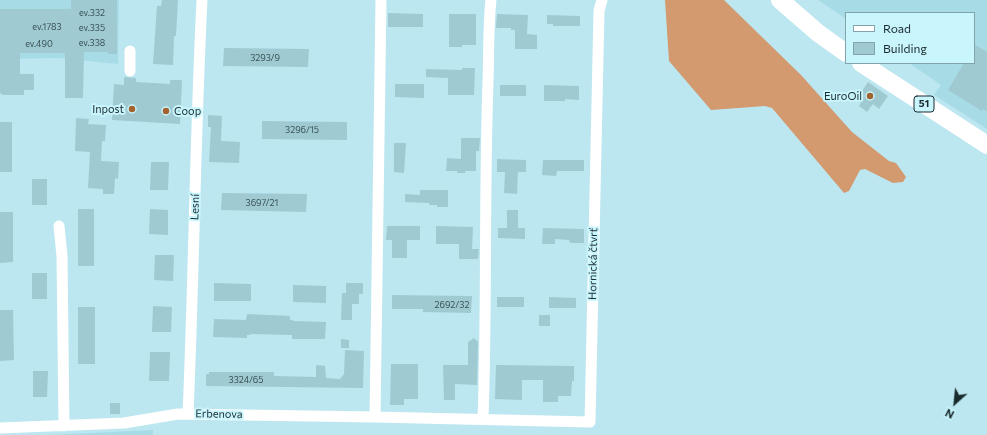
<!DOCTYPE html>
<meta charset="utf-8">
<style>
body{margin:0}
#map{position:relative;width:987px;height:435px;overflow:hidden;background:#bce7f0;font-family:Commissioner,sans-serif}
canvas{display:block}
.legend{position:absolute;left:845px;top:12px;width:130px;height:52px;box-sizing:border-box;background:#c9f5fd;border:1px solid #83a4aa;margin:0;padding:5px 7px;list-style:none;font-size:12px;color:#1a2b2e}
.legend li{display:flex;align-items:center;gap:8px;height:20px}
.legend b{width:20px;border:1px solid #83a4aa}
.north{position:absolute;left:935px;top:383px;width:40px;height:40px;-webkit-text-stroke:3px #c9f5fd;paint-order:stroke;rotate:207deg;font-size:11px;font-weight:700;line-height:16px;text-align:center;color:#1a2b2e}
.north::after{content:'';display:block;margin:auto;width:14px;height:18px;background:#1a2b2e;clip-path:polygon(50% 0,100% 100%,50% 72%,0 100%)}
</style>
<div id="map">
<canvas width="987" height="435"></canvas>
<ul class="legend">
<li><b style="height:5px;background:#fff"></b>Road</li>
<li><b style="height:11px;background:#9fcad2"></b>Building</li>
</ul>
<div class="north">N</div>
</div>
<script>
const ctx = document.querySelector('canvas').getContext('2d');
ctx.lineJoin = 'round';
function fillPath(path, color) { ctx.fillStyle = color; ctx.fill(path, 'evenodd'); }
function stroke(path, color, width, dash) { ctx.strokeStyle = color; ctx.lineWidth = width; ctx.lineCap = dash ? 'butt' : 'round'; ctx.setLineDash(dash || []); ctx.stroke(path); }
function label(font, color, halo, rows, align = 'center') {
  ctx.font = font + ' Commissioner,sans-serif'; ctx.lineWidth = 4; ctx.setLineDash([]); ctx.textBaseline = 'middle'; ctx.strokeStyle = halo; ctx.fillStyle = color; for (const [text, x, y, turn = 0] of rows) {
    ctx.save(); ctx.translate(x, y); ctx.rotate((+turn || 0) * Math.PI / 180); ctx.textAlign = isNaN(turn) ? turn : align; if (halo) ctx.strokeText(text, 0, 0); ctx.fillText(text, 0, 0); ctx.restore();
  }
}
fillPath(new Path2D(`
 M0,0H119L118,64L58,58L0,59Z
 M818,0H987V129L934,95L941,85L909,63H974V13H846V19Z
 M153,430V435H48Z`), '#a7dce6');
fillPath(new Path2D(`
 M665,0H724L801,75L852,132L889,161L896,163L906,177L903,182L893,183L865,169L860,170L849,191L844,193L772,108L765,106L711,110L669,61Z`), '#d3996f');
fillPath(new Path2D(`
 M71,0H117V54H108V52H84L83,98H65V53H20V74H34V90H24V95H3L0,93V9H71Z
 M162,0H178L176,36H174L173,65L153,64L157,6H161Z
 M388,13L423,14V27H388Z
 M449,14H476V45H462V47H449Z
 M497,14L528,15L527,34L537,35V49H515V30H511V28H496Z
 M547,15L580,16V26H553V24H547Z
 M974,44L987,52V111L983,109L982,111L948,90L964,63H974Z
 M224,48L309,49L308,67L223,66Z
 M462,68H475L474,95H448V78L426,77V69L462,70Z
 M124,77L136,78V82L170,84V80H182L180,124L112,120L114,84L124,85Z
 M868,82L888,96L879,109L873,104L867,112L859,106L861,103L856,100Z
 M395,84H424V98L395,97Z
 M500,85H526V96H500Z
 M544,85L579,86V100L565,99V101H544Z
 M208,115L222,116L221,141L240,142L239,163L209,162L211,127H208Z
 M76,118L89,119L88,124L106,125L105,141H102L101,161L119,162L118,179L115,178L114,194H103V189L88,188L90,152L75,151Z
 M262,121L347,122V140L262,139Z
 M0,122H12V172H0Z
 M461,138H480L479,151H476V171H465V173H457V171H446L447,158L461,159Z
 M394,143H406L404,173L394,172Z
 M497,159L526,160V172H518L517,194L504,193L505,172H497Z
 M543,160H584V171H557L556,176L542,175Z
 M151,162H169L168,190H150Z
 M32,179H47V205H32Z
 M420,190H448V207H437V205H429V203L405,202V194L420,195Z
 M222,193L307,194L306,212L221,210Z
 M78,209H94V266H78Z
 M150,209L168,210V235L149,234Z
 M507,210H518V228H525V239L498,238V228H507Z
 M0,212H13V262L0,263Z
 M387,226H420V240H407V258H392V240H386Z
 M436,226L473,227L472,249H479L478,259H459V244H436Z
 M543,228L584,229V243H570L569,240L555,239V244H542Z
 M155,255H174L173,281L154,280Z
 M32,273H47V299H32Z
 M214,283L251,284V301H214Z
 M346,283H363V294H359V304H352V320H341L342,293H346Z
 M293,285L326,286V303L293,302Z
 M392,295L472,296L471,313L423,312V309H392Z
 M497,297H524V307H497Z
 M549,297L576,298V308H549Z
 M153,306L172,307L171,332H152Z
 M78,307H95V364H78Z
 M0,310H13L14,360L0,361Z
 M247,314L290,316V320H293V321L326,322L325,339H292V335L250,334V335H247V338L213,337L214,319L246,320Z
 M539,315H550V326H539Z
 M474,338L478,342L477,385L455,384V400H444L443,365H468V342Z
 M341,339L349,340V348H341Z
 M345,350L364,351L363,388L206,386V374H209V372H274V376L316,377V365L325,366L326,378L340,379L344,374Z
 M150,352H170L169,381H149Z
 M391,364H418V399H404V405H390Z
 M496,365L574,366V381H572L571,396H558V402H543V380H522V400L495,399Z
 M33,371H48L47,397H33Z
 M110,403H120V414H110Z`), '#9fcad2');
stroke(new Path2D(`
 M381,0L375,417L590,422L599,11L602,0
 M130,71V51
 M59,226L62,256L64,426
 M188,414C194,276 195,138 202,0
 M483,419C487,307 484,194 488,82C489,55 488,27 491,0
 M0,428L124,423L178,414L375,417`), '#fff', 11);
stroke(new Path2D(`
 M780,0L818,33L846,53
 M861,63L987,145`), '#fff', 18);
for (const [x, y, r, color] of [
 [870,96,4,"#a4622e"],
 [132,109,4,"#a4622e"],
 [166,111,4,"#a4622e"]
]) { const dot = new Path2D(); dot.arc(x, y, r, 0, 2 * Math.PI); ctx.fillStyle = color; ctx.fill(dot); stroke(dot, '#c9f5fd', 1.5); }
label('9px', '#3b5357', null, [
 ["ev.332",92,13],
 ["ev.1783",47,27],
 ["ev.335",92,28],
 ["ev.338",92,43],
 ["ev.490",39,44],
 ["3293/9",265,58],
 ["3296/15",302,130],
 ["3697/21",262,203],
 ["2692/32",452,305],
 ["3324/65",246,380]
]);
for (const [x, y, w] of [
 [924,104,20]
]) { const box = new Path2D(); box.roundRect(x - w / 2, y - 8, w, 16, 3); ctx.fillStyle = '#c9f5fd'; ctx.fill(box); stroke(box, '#1a2b2e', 1); }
label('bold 10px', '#1a2b2e', null, [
 ["51",924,104]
]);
label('11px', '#1a2b2e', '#c9f5fd', [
 ["EuroOil",862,96],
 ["Inpost",124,109],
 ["Coop",174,111,"left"]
], 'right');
label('11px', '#1a2b2e', '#c9f5fd', [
 ["Lesní",195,207,-88],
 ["Hornická čtvrť",593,264,-89],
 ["Erbenova",219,414,1]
]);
</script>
